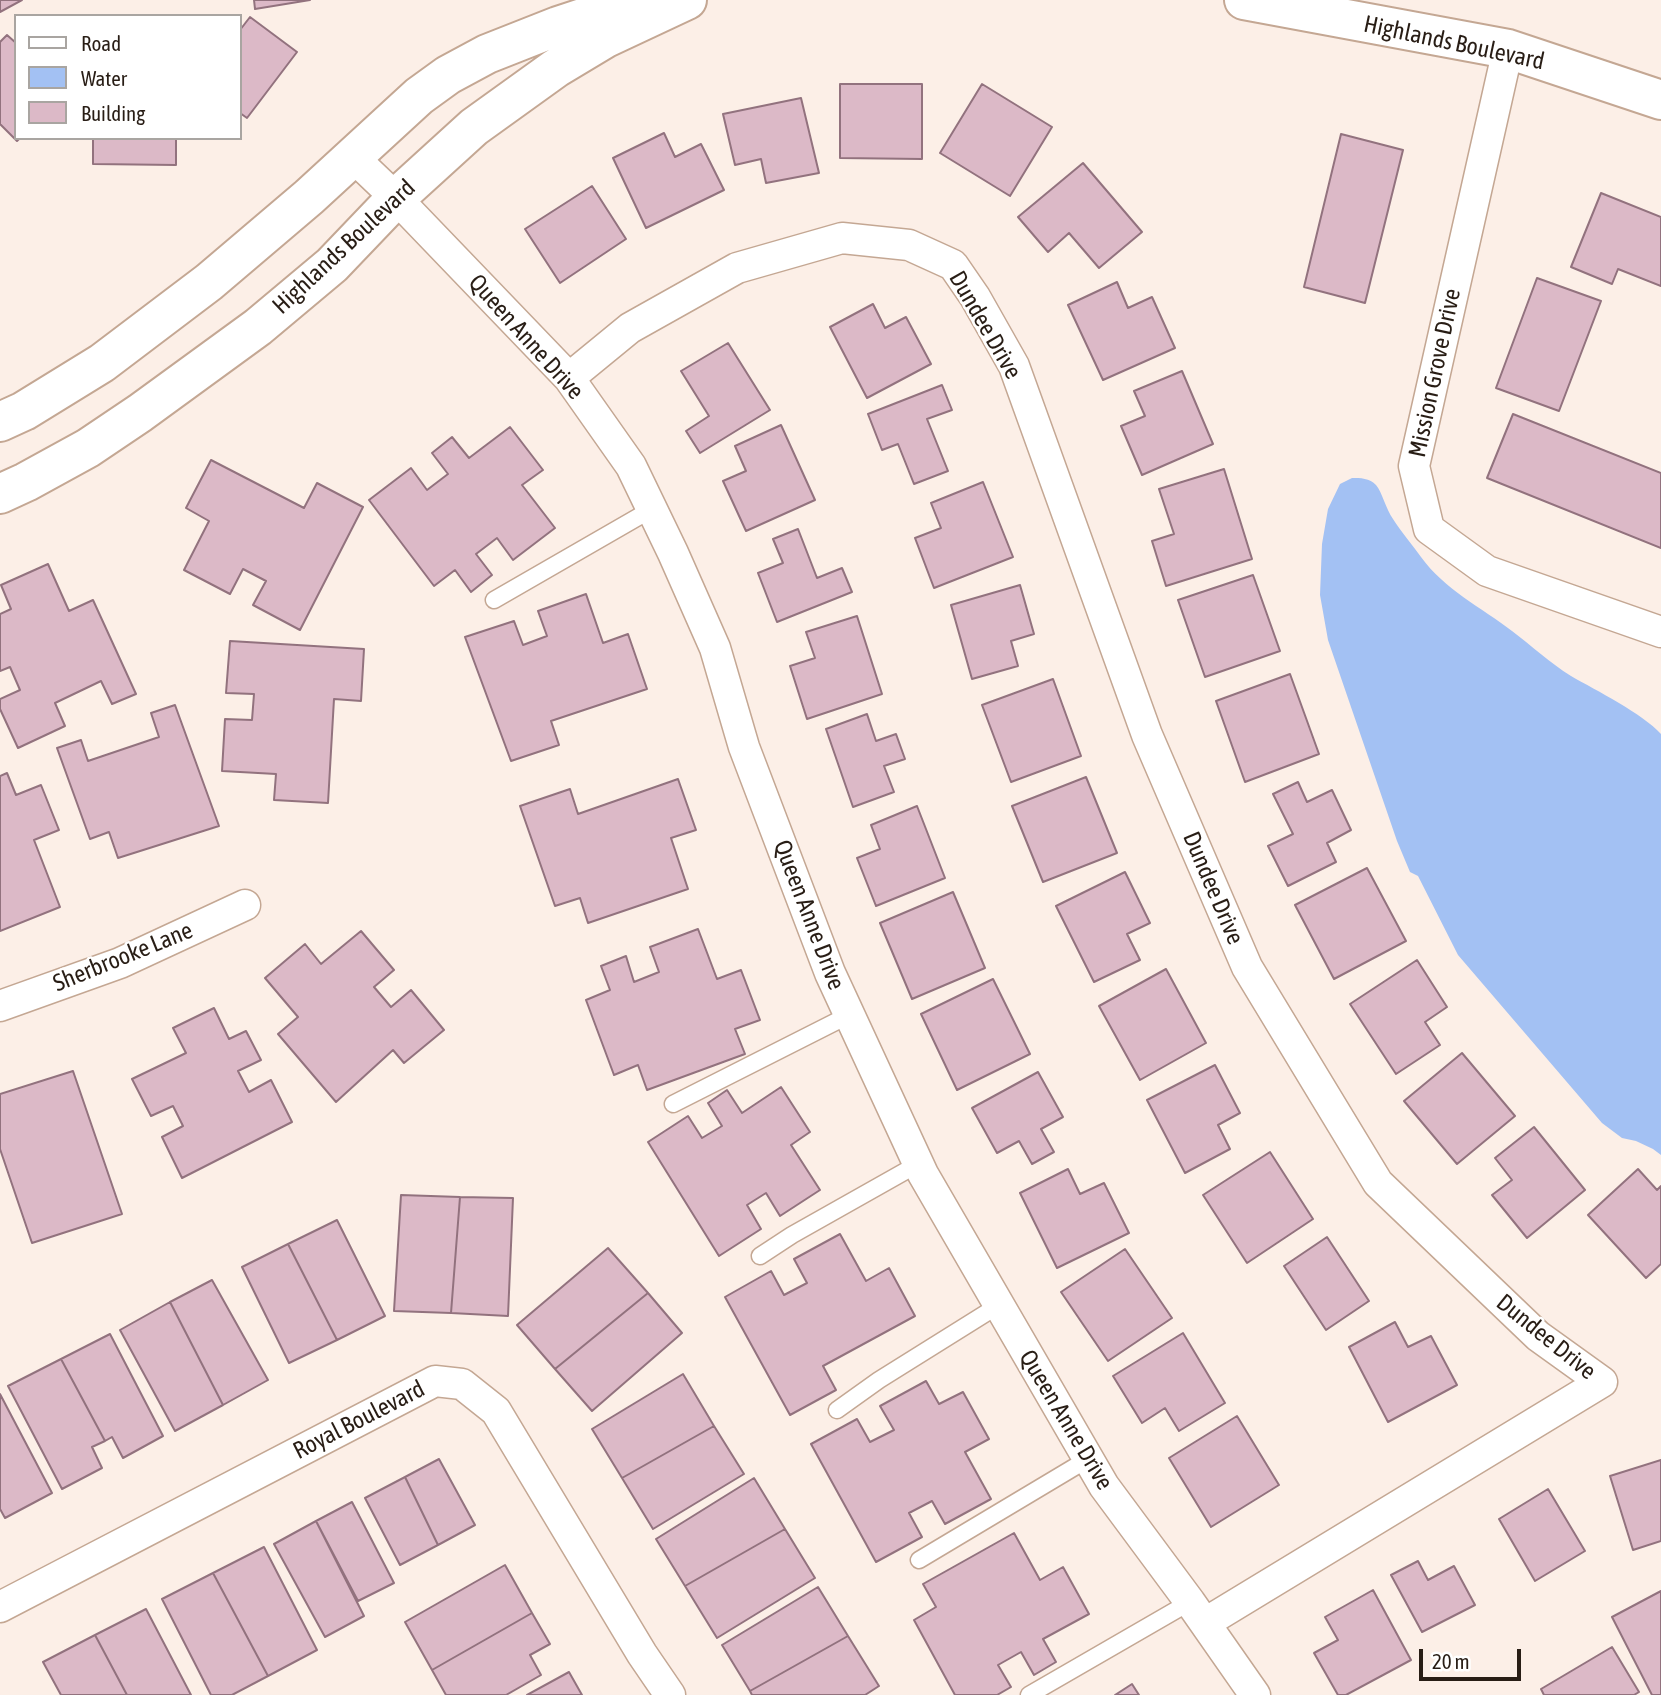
<!DOCTYPE html>
<style>
body{margin:0}
#map{position:relative;width:1661px;height:1695px;overflow:hidden;background:#fcefe7;font-family:"Asap Condensed",sans-serif}
canvas{display:block}
.legend{position:absolute;left:14px;top:14px;width:228px;height:126px;box-sizing:border-box;background:#fff;border:2px solid #a9a5a1;margin:0;padding:9px 12px;list-style:none;font-size:21px;color:#281d15}
.legend li{display:flex;align-items:center;gap:14px;height:35px}
.legend b{width:35px;border:2px solid #a9a5a1}
.scale{position:absolute;left:1419px;top:1649px;width:102px;height:32px;box-sizing:border-box;border:4px solid #281d15;border-top:0;padding-left:9px;font-size:21px;line-height:24px;white-space:nowrap;color:#281d15;-webkit-text-stroke:5px #fff;paint-order:stroke}
</style>
<div id="map">
<canvas width="1661" height="1695"></canvas>
<ul class="legend">
<li><b style="height:9px;background:#fff"></b>Road</li>
<li><b style="height:19px;background:#a3c1f3"></b>Water</li>
<li><b style="height:19px;background:#dcb9c7"></b>Building</li>
</ul>
<div class="scale">20 m</div>
</div>
<script>
const ctx = document.querySelector('canvas').getContext('2d');
ctx.lineJoin = 'round';
function fillPath(path, color) { ctx.fillStyle = color; ctx.fill(path, 'evenodd'); }
function stroke(path, color, width, dash) { ctx.strokeStyle = color; ctx.lineWidth = width; ctx.lineCap = dash ? 'butt' : 'round'; ctx.setLineDash(dash || []); ctx.stroke(path); }
function label(font, color, halo, rows, align = 'center') {
  ctx.font = font + ' "Asap Condensed",sans-serif'; ctx.lineWidth = 5; ctx.setLineDash([]); ctx.textBaseline = 'middle'; ctx.strokeStyle = halo; ctx.fillStyle = color; for (const [text, x, y, turn = 0] of rows) {
    ctx.save(); ctx.translate(x, y); ctx.rotate((+turn || 0) * Math.PI / 180); ctx.textAlign = isNaN(turn) ? turn : align; if (halo) ctx.strokeText(text, 0, 0); ctx.fillText(text, 0, 0); ctx.restore();
  }
}
fillPath(new Path2D(`
 M1352,478C1360,478 1370,478 1376,485C1382,492 1386,509 1393,519C1401,532 1412,544 1421,557C1444,589 1482,608 1512,631C1532,646 1550,663 1571,676C1597,691 1642,713 1661,734V1155L1653,1149L1636,1141L1622,1138L1602,1123L1458,955L1418,876L1410,872L1397,841L1328,640L1320,595L1322,544L1328,509L1340,484Z`), '#a3c1f3');
const building = new Path2D(`
 M0,0H22L0,12Z
 M254,0H310L255,9Z
 M250,17L297,52L247,118L240,113V30Z
 M7,35L16,43V138H20L17,141L0,124V42Z
 M840,84H922V159L840,158Z
 M982,84L1052,127L1010,196L940,153Z
 M801,98L819,173L766,183L761,159L735,165L723,114Z
 M664,133L675,157L701,144L724,190L646,228L613,158Z
 M1341,134L1403,150L1365,303L1304,287Z
 M93,138H176V165L93,164Z
 M1083,163L1142,232L1099,268L1069,233L1048,252L1018,217Z
 M592,186L626,239L560,283L525,229Z
 M1601,193L1661,217V286L1618,269L1612,284L1571,267Z
 M1537,278L1601,301L1559,411L1496,388Z
 M1117,282L1128,308L1152,297L1175,348L1103,380L1068,305Z
 M873,304L885,328L906,317L931,364L867,398L830,327Z
 M728,343L770,410L700,453L686,431L709,416L681,371Z
 M1182,371L1213,444L1142,475L1121,426L1145,416L1134,391Z
 M942,385L952,410L927,419L948,471L914,484L898,444L882,450L868,414Z
 M1513,414L1661,473V548L1487,478Z
 M781,425L815,500L746,531L723,481L746,471L735,446Z
 M510,427L543,470L522,485L555,528L513,560L497,538L476,554L492,575L471,592L455,570L434,586L369,500L411,468L427,490L448,474L432,453L452,437L469,458Z
 M211,460L304,508L317,483L363,507L300,630L253,605L266,581L243,569L230,594L184,570L209,521L186,508Z
 M1224,469L1252,559L1166,586L1152,541L1174,534L1159,489Z
 M983,482L1013,557L934,588L915,538L941,528L931,503Z
 M798,529L817,578L842,568L852,592L777,622L758,573L783,563L773,539Z
 M48,564L69,611L93,600L136,694L112,704L101,681L55,703L65,726L18,748L0,709V699L20,690L10,667L0,671V614L11,609L1,585Z
 M1253,575L1280,651L1205,677L1178,600Z
 M1020,585L1034,634L1011,641L1018,666L972,679L951,605Z
 M586,594L603,643L628,634L647,689L551,721L559,745L511,761L465,637L514,621L523,645L547,636L538,611Z
 M857,616L882,694L807,719L790,666L815,658L806,632Z
 M230,641L364,649L361,701L334,699L328,803L274,800L276,774L222,771L225,719L252,720L254,694L226,693Z
 M1290,674L1319,754L1245,782L1216,701Z
 M1053,679L1081,756L1011,782L982,705Z
 M175,705L219,826L118,858L109,832L90,839L57,748L81,740L88,761L159,737L151,713Z
 M867,714L876,741L896,734L905,759L884,766L894,792L853,807L826,729Z
 M7,773L16,795L41,785L59,830L34,840L60,907L0,931V776Z
 M1086,777L1117,853L1043,882L1012,806Z
 M678,779L696,830L671,838L688,889L588,923L580,898L555,906L520,806L570,789L578,814Z
 M1298,782L1307,802L1332,790L1351,830L1327,843L1336,862L1288,886L1268,846L1293,834L1273,794Z
 M917,806L945,878L876,906L857,858L880,849L871,825Z
 M1367,868L1406,941L1334,979L1295,905Z
 M1125,872L1150,923L1127,934L1140,960L1094,982L1056,906Z
 M953,892L985,968L912,999L880,923Z
 M698,929L717,979L741,970L760,1020L735,1029L745,1054L647,1090L638,1065L614,1075L586,1000L610,990L601,966L626,956L634,982L659,972L650,947Z
 M361,931L394,970L374,987L391,1007L411,990L444,1030L404,1063L393,1050L336,1102L278,1034L298,1017L265,978L305,944L321,964Z
 M1417,960L1447,1007L1425,1022L1440,1045L1396,1074L1350,1004Z
 M1166,969L1206,1043L1140,1080L1099,1006Z
 M993,979L1030,1054L957,1090L921,1014Z
 M214,1008L229,1039L246,1031L261,1060L238,1071L249,1092L271,1080L292,1122L182,1178L162,1137L183,1126L173,1106L151,1116L132,1079L186,1053L173,1028Z
 M1462,1053L1515,1116L1457,1164L1404,1101Z
 M1215,1065L1240,1113L1218,1125L1230,1149L1185,1173L1147,1100Z
 M73,1071L122,1214L32,1243L0,1149V1094Z
 M1038,1072L1063,1117L1041,1129L1054,1152L1032,1164L1019,1141L997,1153L972,1108Z
 M781,1087L810,1132L791,1145L820,1190L780,1216L766,1193L747,1205L761,1229L719,1256L648,1142L688,1116L702,1138L722,1126L708,1103L727,1090L742,1113Z
 M1534,1127L1585,1190L1527,1238L1492,1195L1512,1180L1495,1158Z
 M1270,1152L1313,1219L1247,1263L1203,1195Z
 M1068,1169L1080,1194L1104,1183L1129,1233L1057,1268L1020,1193Z
 M1638,1169L1657,1190L1661,1186V1264L1646,1278L1588,1215Z
 M401,1195L460,1197L451,1313L394,1311Z
 M460,1197L513,1198L508,1316L451,1313Z
 M337,1220L385,1316L337,1340L288,1244Z
 M840,1234L866,1281L889,1268L915,1316L823,1366L836,1390L790,1415L725,1297L771,1271L784,1295L807,1283L794,1259Z
 M1327,1237L1369,1301L1326,1330L1284,1266Z
 M288,1244L337,1340L289,1363L242,1267Z
 M608,1248L648,1293L555,1369L517,1325Z
 M1125,1249L1172,1318L1108,1361L1061,1292Z
 M212,1280L268,1380L223,1405L170,1302Z
 M648,1293L682,1333L592,1411L555,1369Z
 M170,1302L223,1405L175,1431L120,1330Z
 M1395,1322L1408,1347L1431,1336L1457,1385L1388,1422L1349,1347Z
 M1183,1333L1225,1403L1179,1431L1165,1408L1142,1423L1113,1376Z
 M110,1334L163,1436L123,1458L112,1437L105,1441L61,1359Z
 M61,1359L105,1441L92,1447L102,1468L62,1489L8,1386Z
 M683,1374L714,1426L622,1478L592,1429Z
 M926,1381L939,1404L963,1392L989,1439L965,1452L991,1499L945,1524L932,1501L909,1513L922,1537L876,1562L811,1444L857,1419L870,1442L894,1430L880,1406Z
 M0,1394L52,1493L5,1518L0,1509Z
 M1237,1416L1279,1485L1211,1527L1169,1458Z
 M714,1426L744,1474L653,1529L622,1478Z
 M439,1459L475,1525L438,1545L405,1477Z
 M1661,1460V1541L1633,1550L1610,1476Z
 M405,1477L438,1545L400,1565L365,1498Z
 M754,1478L785,1529L685,1586L656,1539Z
 M1548,1489L1585,1551L1535,1581L1499,1519Z
 M352,1502L394,1583L358,1601L316,1521Z
 M316,1521L364,1616L325,1637L274,1544Z
 M785,1529L815,1578L717,1638L685,1586Z
 M1014,1533L1040,1580L1063,1567L1089,1614L1043,1639L1056,1662L1034,1675L1021,1652L998,1665L1011,1687L997,1695H955L914,1620L936,1607L923,1584Z
 M264,1547L317,1650L268,1676L213,1573Z
 M1418,1561L1428,1580L1454,1566L1475,1605L1422,1632L1391,1575Z
 M505,1565L532,1613L432,1670L405,1622Z
 M213,1573L268,1676L232,1695H211L162,1599Z
 M818,1587L848,1636L750,1691L722,1645Z
 M1373,1590L1411,1660L1346,1695H1338L1314,1653L1338,1640L1325,1617Z
 M1661,1591V1695H1652L1612,1617Z
 M146,1609L191,1695H127L95,1635Z
 M532,1613L550,1644L530,1655L541,1675L506,1695H446L432,1670Z
 M95,1635L127,1695H61L43,1662Z
 M848,1636L879,1686L865,1695H752L750,1691Z
 M1612,1647L1639,1692L1634,1695H1544L1541,1689Z
 M569,1672L582,1695H527Z
 M1132,1684L1139,1695H1115Z`);
fillPath(building, '#dcb9c7');
stroke(building, '#92727e', 2);
const service = new Path2D(`
 M494,600L652,509
 M673,1104L849,1015
 M760,1256L792,1235L918,1164
 M837,1410L879,1380L999,1305
 M919,1560L1088,1459
 M1029,1695L1190,1602`);
const minor = new Path2D(`
 M1508,49L1414,466L1429,529L1487,571L1661,632
 M353,157L396,198L569,378L631,466L673,553L715,648L744,747L830,973L923,1174L1104,1486L1190,1602L1255,1695
 M569,378L630,328L737,268L842,238L909,245L953,265L975,297L1014,366L1147,735L1247,967L1378,1183L1538,1336L1602,1382L1205,1623
 M0,1006L120,963L245,905
 M0,1607L435,1381L462,1384L496,1411L642,1654L670,1695`);
const tertiary = new Path2D(`
 M1244,0L1508,49L1661,100
 M0,422L24,411L102,363L209,282L309,197L419,96L448,75L487,54L558,26L628,3L643,0
 M0,494L26,482L88,448L140,413L258,327L332,265L396,198L474,127L556,68L606,38L687,0`);
stroke(service, '#c4a793', 19);
stroke(minor, '#c4a793', 33);
stroke(tertiary, '#c4a793', 42);
stroke(service, '#fff', 16);
stroke(minor, '#fff', 30);
stroke(tertiary, '#fff', 38);
label('24px', '#281d15', '#fff', [
 ["Highlands Boulevard",1454,43,12],
 ["Highlands Boulevard",344,247,-43],
 ["Dundee Drive",985,325,60],
 ["Queen Anne Drive",526,337,48],
 ["Mission Grove Drive",1435,373,-78],
 ["Dundee Drive",1213,888,67],
 ["Queen Anne Drive",809,915,69],
 ["Sherbrooke Lane",123,957,-22],
 ["Dundee Drive",1546,1337,39],
 ["Royal Boulevard",359,1420,-27],
 ["Queen Anne Drive",1066,1420,59]
]);
</script>
